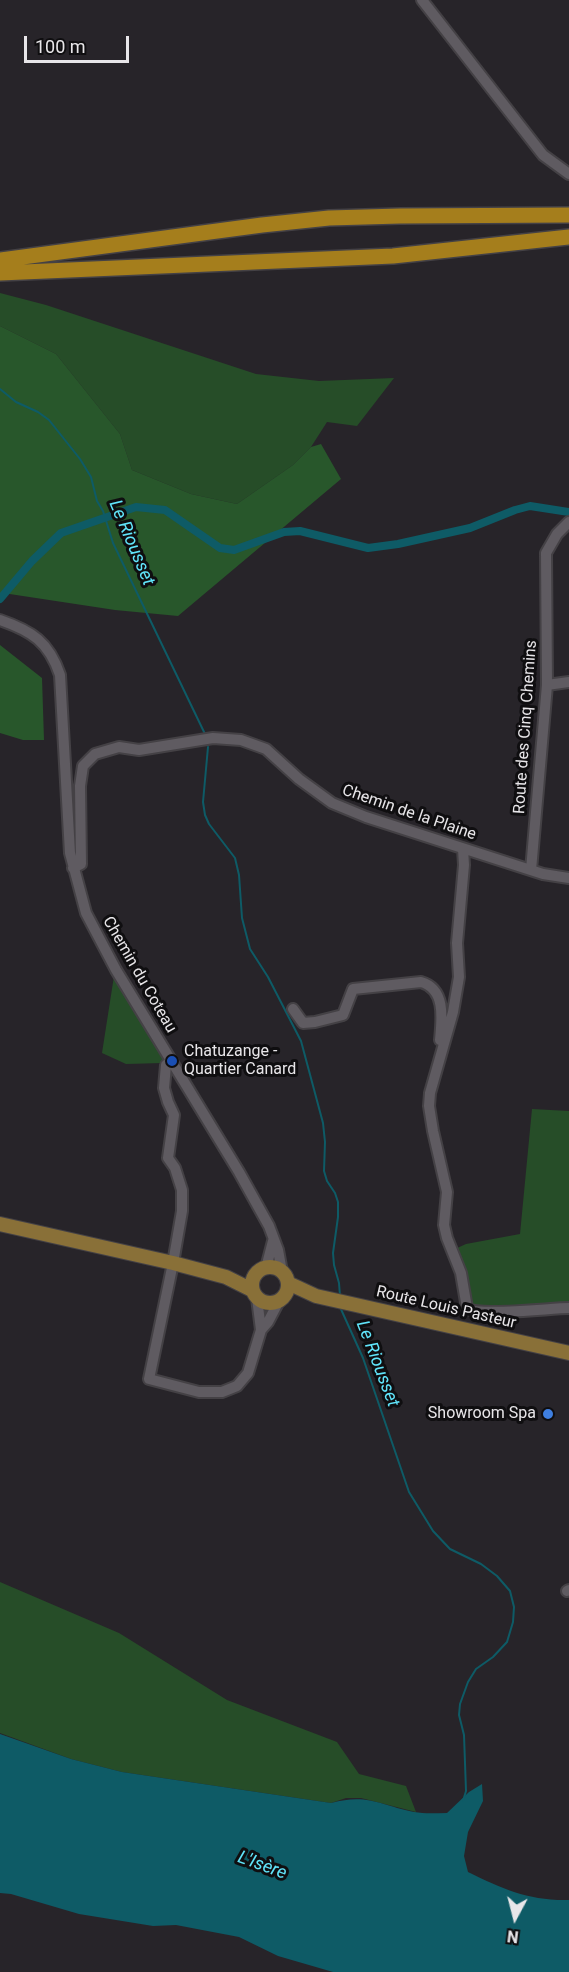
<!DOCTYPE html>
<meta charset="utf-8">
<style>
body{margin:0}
#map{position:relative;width:569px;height:1972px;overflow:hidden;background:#272429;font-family:Roboto,sans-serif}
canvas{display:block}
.north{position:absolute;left:485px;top:1888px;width:60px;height:60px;-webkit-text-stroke:4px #0f0e10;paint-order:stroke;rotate:187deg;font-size:16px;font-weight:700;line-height:24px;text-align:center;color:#e8e6e9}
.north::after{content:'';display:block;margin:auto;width:21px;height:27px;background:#e8e6e9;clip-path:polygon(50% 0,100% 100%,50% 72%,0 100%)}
.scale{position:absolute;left:24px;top:36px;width:105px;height:27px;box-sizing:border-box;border:3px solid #e8e6e9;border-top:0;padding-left:8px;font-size:18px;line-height:21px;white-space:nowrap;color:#e8e6e9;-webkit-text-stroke:4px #0f0e10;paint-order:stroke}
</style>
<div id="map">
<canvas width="569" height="1972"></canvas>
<div class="north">N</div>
<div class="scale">100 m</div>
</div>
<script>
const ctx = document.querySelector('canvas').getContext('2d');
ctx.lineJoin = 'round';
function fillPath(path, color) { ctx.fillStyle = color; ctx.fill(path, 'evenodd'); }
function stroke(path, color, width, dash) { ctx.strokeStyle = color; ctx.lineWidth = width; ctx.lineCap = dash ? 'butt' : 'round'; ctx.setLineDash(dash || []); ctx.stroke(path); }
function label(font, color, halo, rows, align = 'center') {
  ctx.font = font + ' Roboto,sans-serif'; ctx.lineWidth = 6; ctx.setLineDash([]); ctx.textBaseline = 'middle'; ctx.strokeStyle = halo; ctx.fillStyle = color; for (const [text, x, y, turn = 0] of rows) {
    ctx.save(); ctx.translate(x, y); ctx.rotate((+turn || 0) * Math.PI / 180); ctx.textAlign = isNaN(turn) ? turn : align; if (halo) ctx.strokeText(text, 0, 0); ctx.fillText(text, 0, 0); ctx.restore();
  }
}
fillPath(new Path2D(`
 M0,293L46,305L256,374L319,381L394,378L357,426L327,422L311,447L293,465L237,504L191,494L132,470L120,434L56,354L0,326Z
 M114,976L163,1057V1063L126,1064L102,1053Z
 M532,1109L569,1111V1304L471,1308L455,1249L466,1244L520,1234Z
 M0,1582L119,1633L227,1700L337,1742L359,1774L406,1786L416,1812L361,1798H346L331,1803L122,1772L71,1759L0,1733Z`), '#264d28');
fillPath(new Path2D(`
 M0,326L56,354L120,434L132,470L191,494L237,504L293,465L311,447L321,444L341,479L178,616L115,610L3,593L0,595Z
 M0,645L42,678L44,740H23L0,733Z`), '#28572b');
fillPath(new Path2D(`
 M0,1734L71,1759L122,1772L331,1803C367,1793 380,1805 414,1812C425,1814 436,1813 447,1813L469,1792L482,1784L483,1801L468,1832L464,1856L468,1872C503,1889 529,1901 569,1900V1972H333L278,1956L239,1937L176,1925L153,1926L79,1914L11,1894L0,1893Z`), '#0e5b66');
stroke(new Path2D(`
 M0,389L16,402L38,412L49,420L80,459L91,477L97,501L103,511L113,543L205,734
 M208,747L203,802L205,815L209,824L235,858L239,875L242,918L250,949L268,977L301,1041L323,1123L325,1142L324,1171L327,1181L335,1193L338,1202V1217L333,1253L334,1265L339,1283L340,1296
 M340,1307L363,1358L409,1492L433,1531L450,1549L481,1564L497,1576L510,1591L514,1607L513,1622L507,1642L493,1657L476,1669L468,1682L460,1704L459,1715L464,1735L466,1791L463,1801`), '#0e5b66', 2);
stroke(new Path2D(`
 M0,599L32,561L61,533L136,507L165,510L220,548L234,550L284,532L300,531L368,548L398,544L470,528L515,510L530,506L569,512`), '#0e5b66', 8);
const minor = new Path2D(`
 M422,0L543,155L569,174
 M0,620C32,631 49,642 60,675L70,853L86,913L116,970L239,1172L269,1226L278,1250L282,1272
 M547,685L569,682
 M463,849L464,865L457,943L459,977L453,1012L430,1093L429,1106L433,1131L447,1192L444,1225L447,1238L461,1273L467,1308C478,1317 551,1308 569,1308
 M73,868L81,864L80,786L83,766L95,754L119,747L139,750L213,738L241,740L266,749L299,779L332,803L366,817L543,874L569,878
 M531,870L547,685L546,553L557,534L569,522
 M293,1009L303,1023L315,1022L343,1015L353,989L421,982C446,989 442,1019 440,1040
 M172,1061L166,1065L164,1088L168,1102L174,1115L168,1158L175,1168L182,1190V1211L173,1263L149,1379L199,1392H222L237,1386L248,1373L261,1330L268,1322L279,1301
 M266,1268L273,1241
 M257,1298L261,1330
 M567,1591L569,1590`);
const major = new Path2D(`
 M0,1224L173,1263L226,1277L252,1290
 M252 1285a18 18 0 1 1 36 0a18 18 0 1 1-36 0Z
 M288,1283L316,1296L569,1353`);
const highway = new Path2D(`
 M0,260L262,225L329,218L400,216L569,215
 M0,273L393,256L569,237`);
stroke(minor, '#444145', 14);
stroke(major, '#444145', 16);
stroke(highway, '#444145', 18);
stroke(minor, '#5f5b61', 10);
stroke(major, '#897038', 14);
stroke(highway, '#a57e1c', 15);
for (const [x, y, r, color] of [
 [172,1061,6,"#1a4fb4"],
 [548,1414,6,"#3f7fe0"]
]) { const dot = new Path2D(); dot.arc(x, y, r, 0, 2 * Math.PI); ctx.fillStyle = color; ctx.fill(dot); stroke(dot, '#0f0e10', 2); }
label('16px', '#e8e6e9', '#0f0e10', [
 ["Route des Cinq Chemins",526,727,-86],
 ["Chemin de la Plaine",409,813,19],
 ["Chemin du Coteau",139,975,60],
 ["Route Louis Pasteur",446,1308,13]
]);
label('16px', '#e8e6e9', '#0f0e10', [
 ["Chatuzange -",184,1052],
 ["Quartier Canard",184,1070],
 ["Showroom Spa",536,1414,"right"]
], 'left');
label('italic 18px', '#61e5fb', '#0f0e10', [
 ["Le Riousset",131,543,67],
 ["Le Riousset",377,1364,69],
 ["L'Isère",262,1866,20]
]);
</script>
